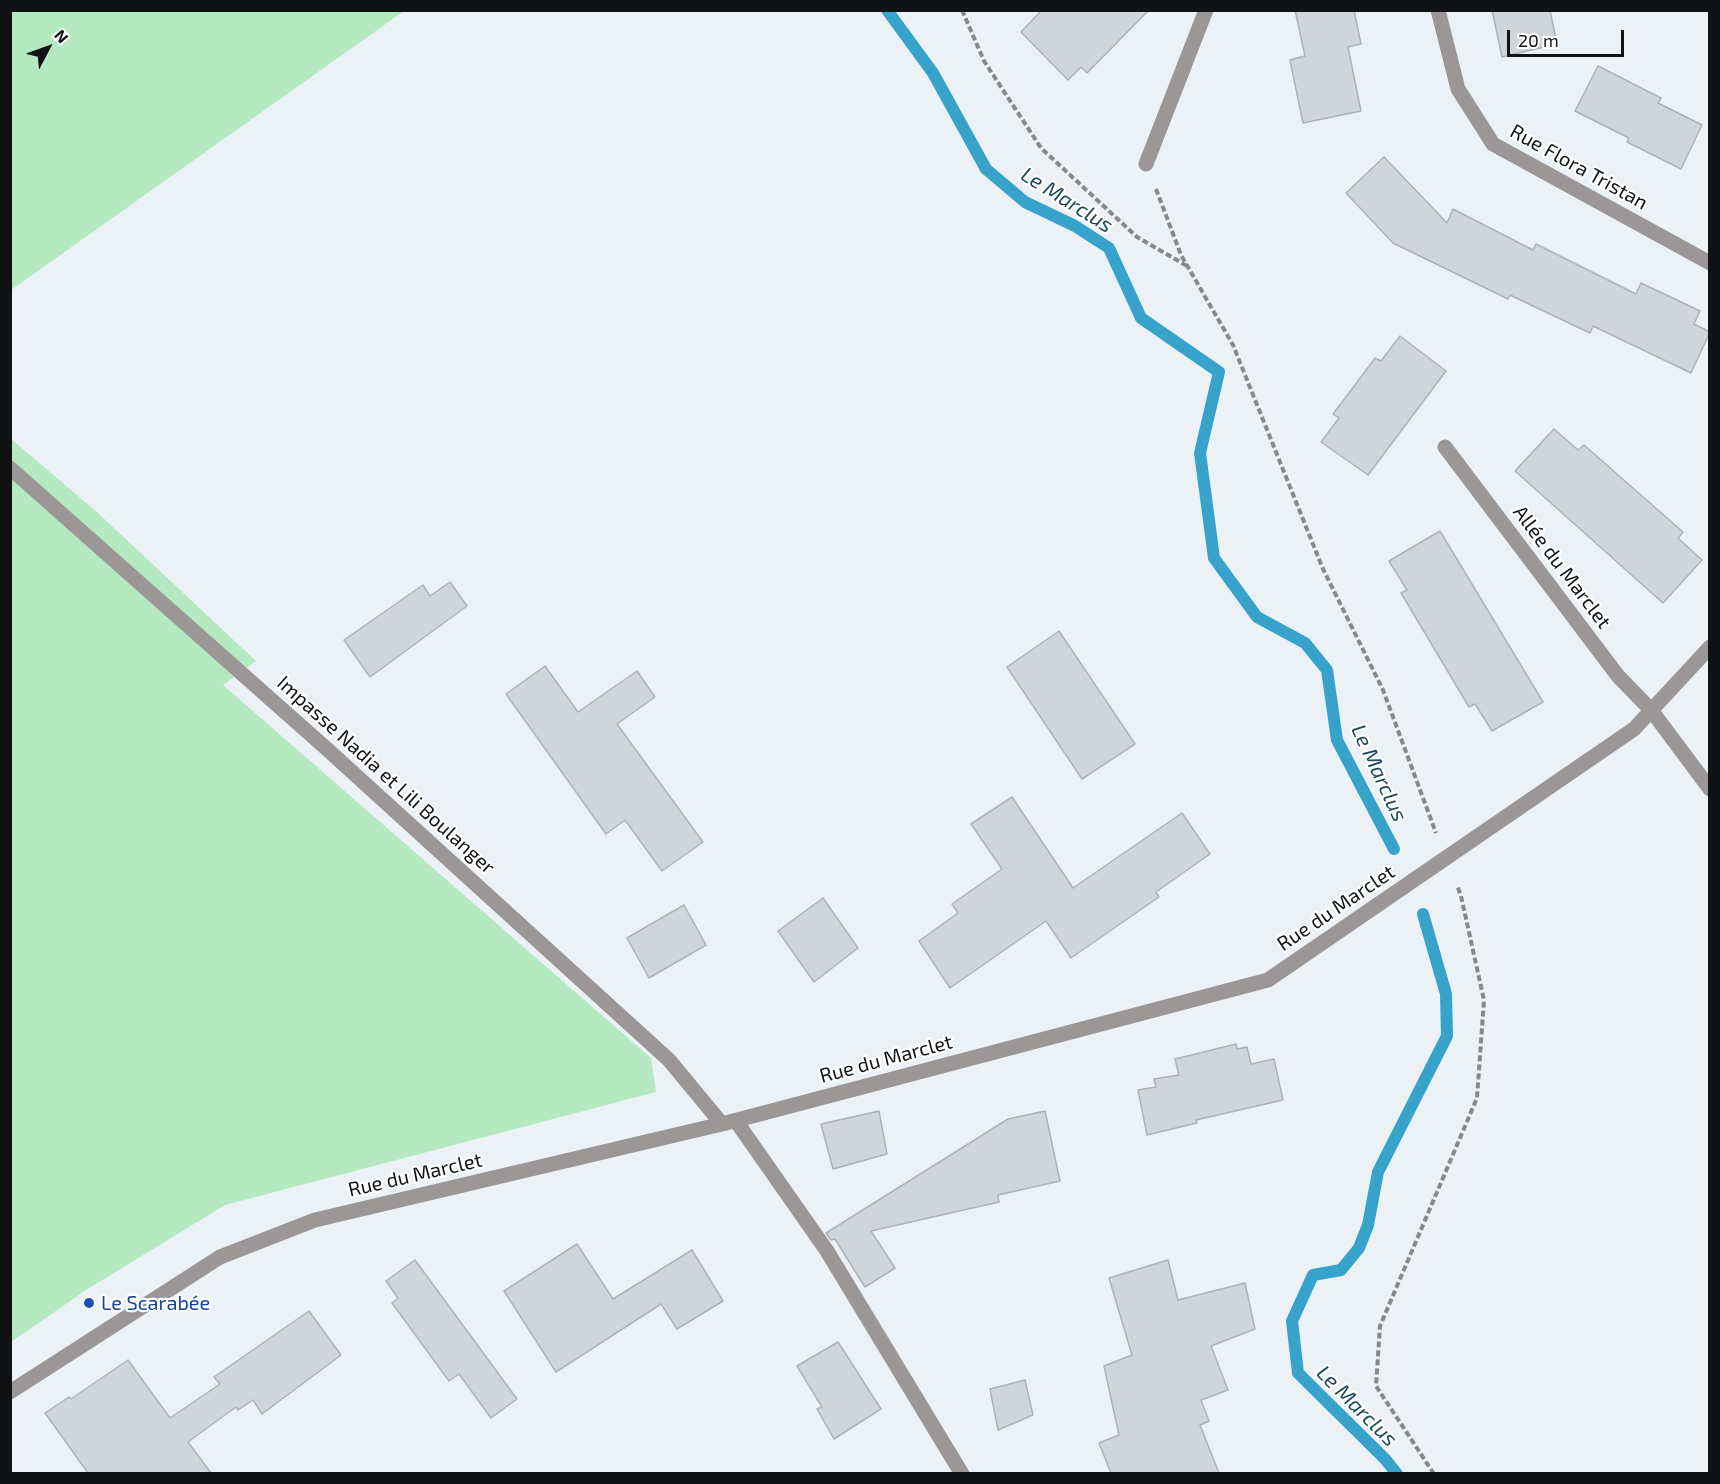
<!DOCTYPE html>
<meta charset="utf-8">
<style>
body{margin:0}
#map{position:relative;width:1720px;height:1484px;overflow:hidden;background:#ebf1f5;font-family:"Exo 2",sans-serif}
canvas{display:block}
.frame{position:absolute;inset:0;border:12px solid #101213;pointer-events:none}
.north{position:absolute;left:18px;top:18px;width:60px;height:60px;-webkit-text-stroke:4px #fff;paint-order:stroke;rotate:49deg;font-size:16px;font-weight:700;line-height:24px;text-align:center;color:#101213}
.north::after{content:'';display:block;margin:auto;width:21px;height:27px;background:#101213;clip-path:polygon(50% 0,100% 100%,50% 72%,0 100%)}
.scale{position:absolute;left:1507px;top:30px;width:117px;height:27px;box-sizing:border-box;border:3px solid #101213;border-top:0;padding-left:8px;font-size:18px;line-height:21px;white-space:nowrap;color:#101213;-webkit-text-stroke:4px #fff;paint-order:stroke}
</style>
<div id="map">
<canvas width="1720" height="1484"></canvas>
<div class="frame"></div>
<div class="north">N</div>
<div class="scale">20 m</div>
</div>
<script>
const ctx = document.querySelector('canvas').getContext('2d');
ctx.lineJoin = 'round';
function fillPath(path, color) { ctx.fillStyle = color; ctx.fill(path, 'evenodd'); }
function stroke(path, color, width, dash) { ctx.strokeStyle = color; ctx.lineWidth = width; ctx.lineCap = dash ? 'butt' : 'round'; ctx.setLineDash(dash || []); ctx.stroke(path); }
function label(font, color, halo, rows, align = 'center') {
  ctx.font = font + ' "Exo 2",sans-serif'; ctx.lineWidth = 4.5; ctx.setLineDash([]); ctx.textBaseline = 'middle'; ctx.strokeStyle = halo; ctx.fillStyle = color; for (const [text, x, y, turn = 0] of rows) {
    ctx.save(); ctx.translate(x, y); ctx.rotate((+turn || 0) * Math.PI / 180); ctx.textAlign = isNaN(turn) ? turn : align; if (halo) ctx.strokeText(text, 0, 0); ctx.fillText(text, 0, 0); ctx.restore();
  }
}
fillPath(new Path2D(`
 M11,10H404V11L11,290Z
 M10,438L98,513L256,661L223,685L651,1058L656,1092L225,1205L86,1290L11,1342Z`), '#b5e9c1');
stroke(new Path2D(`
 M887,10L933,73L986,169L1025,202L1075,226L1109,248L1141,318L1219,372L1200,453L1214,558L1257,617L1305,643L1327,670L1337,740L1394,849
 M1397,1474L1385,1459L1298,1373L1292,1321L1313,1275L1341,1270L1359,1248L1368,1225L1378,1172L1447,1036L1446,994L1423,914`), '#37a3cb', 12);
const building = new Path2D(`
 M1042,10H1149L1087,73L1081,67L1068,80L1021,32Z
 M1295,10H1354L1361,44L1348,47L1361,111L1303,123L1290,60L1305,56Z
 M1492,10H1550L1557,44L1502,57Z
 M1598,66L1661,98L1658,103L1702,125L1681,169L1627,142L1629,138L1575,111Z
 M1384,157L1447,223L1453,209L1533,250L1536,244L1636,294L1641,283L1700,311L1694,324L1710,332L1691,373L1593,326L1590,333L1510,295L1508,299L1393,243L1346,193Z
 M1400,336L1446,371L1368,475L1321,442L1339,418L1333,414L1355,385L1375,358L1381,361Z
 M1554,429L1578,450L1584,445L1683,532L1678,538L1702,560L1663,603L1515,471Z
 M1440,531L1543,702L1492,731L1475,704L1469,707L1401,593L1407,590L1389,561Z
 M450,582L467,606L370,677L344,640L423,585L430,596Z
 M1059,631L1135,744L1082,779L1007,667Z
 M545,666L578,712L637,671L655,697L617,724L703,842L662,871L625,820L606,834L506,694Z
 M1012,797L1073,888L1182,813L1210,854L1156,892L1159,897L1071,958L1046,921L950,988L919,941L958,913L952,904L1002,869L971,824Z
 M823,898L858,948L814,982L778,931Z
 M684,905L706,945L649,978L627,938Z
 M1236,1044L1237,1049L1247,1047L1251,1064L1274,1059L1283,1100L1196,1120L1197,1123L1147,1135L1138,1090L1156,1087L1154,1079L1179,1075L1175,1059Z
 M879,1111L887,1154L833,1169L821,1124Z
 M1045,1111L1060,1181L998,1195L999,1202L871,1231L895,1268L865,1287L835,1239L831,1240L826,1233L1008,1119Z
 M577,1244L613,1299L692,1250L723,1301L677,1329L661,1304L556,1372L504,1291Z
 M415,1260L517,1399L491,1418L459,1374L449,1381L392,1303L398,1298L386,1281Z
 M1168,1260L1178,1300L1245,1283L1255,1329L1211,1346L1228,1390L1201,1400L1209,1421L1200,1425L1219,1473H1111L1099,1443L1119,1435L1104,1366L1132,1355L1109,1278Z
 M309,1311L341,1355L262,1414L253,1400L238,1410L236,1407L188,1442L211,1473H88L45,1413L69,1397L71,1399L128,1360L170,1418L220,1384L214,1377Z
 M838,1342L881,1409L834,1439L817,1409L822,1407L797,1366Z
 M1025,1380L1033,1415L998,1430L990,1389Z`);
fillPath(building, '#cfd5d9');
stroke(building, '#adb2b7', 1.5);
stroke(new Path2D(`
 M962,10L984,61L1041,148L1137,237L1187,266
 M1156,189L1181,255L1233,345L1323,569L1383,690L1436,833
 M1434,1474L1376,1386L1380,1326L1477,1098L1484,1000L1461,896L1457,885`), '#85898c', 4, [6, 3]);
stroke(new Path2D(`
 M1438,10L1458,89L1493,144L1710,263
 M1146,164L1206,10
 M1445,447L1618,676L1651,710L1710,789
 M10,468L328,750L669,1060L722,1124
 M736,1121L827,1251L962,1474
 M10,1392L220,1257L315,1220L722,1124L1268,980L1634,729L1710,647`), '#9a9796', 15);
for (const [x, y, r, color] of [
 [89,1303,6,"#1a4fb4"]
]) { const dot = new Path2D(); dot.arc(x, y, r, 0, 2 * Math.PI); ctx.fillStyle = color; ctx.fill(dot); stroke(dot, '#fff', 2); }
label('20px', '#101213', '#fff', [
 ["Rue Flora Tristan",1579,167,29],
 ["Allée du Marclet",1562,567,53],
 ["Impasse Nadia et Lili Boulanger",386,775,42],
 ["Rue du Marclet",1336,908,-34],
 ["Rue du Marclet",886,1059,-15],
 ["Rue du Marclet",415,1175,-13]
]);
label('20px', '#164399', '#fff', [
 ["Le Scarabée",101,1303]
], 'left');
label('italic 21px', '#1c485a', '#fff', [
 ["Le Marclus",1067,200,32],
 ["Le Marclus",1379,773,65],
 ["Le Marclus",1357,1406,45]
]);
</script>
